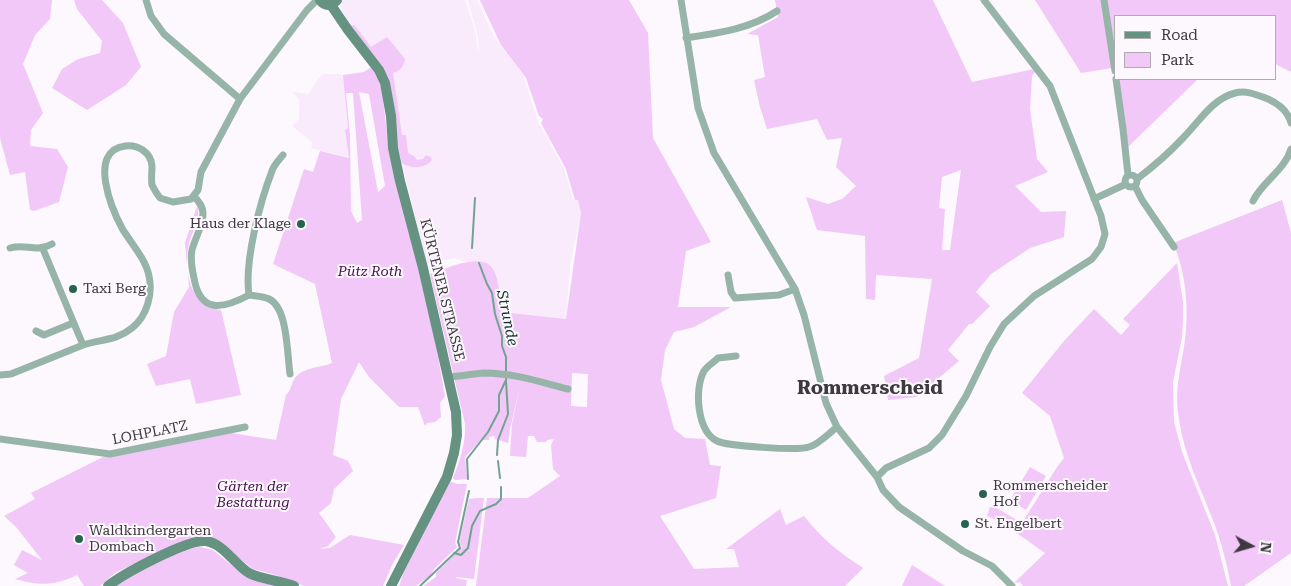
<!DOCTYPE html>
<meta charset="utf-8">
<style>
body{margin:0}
#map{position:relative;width:1291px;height:586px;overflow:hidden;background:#fdf7fe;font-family:"Roboto Serif",serif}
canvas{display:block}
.legend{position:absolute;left:1114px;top:15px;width:162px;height:65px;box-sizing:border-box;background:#fdf7fe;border:1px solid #b0abb1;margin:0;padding:6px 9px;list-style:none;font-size:15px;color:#3d393e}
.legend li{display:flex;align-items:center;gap:10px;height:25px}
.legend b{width:25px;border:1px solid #b0abb1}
.north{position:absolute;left:1226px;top:521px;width:50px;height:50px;-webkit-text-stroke:4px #fdf7fe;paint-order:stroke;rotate:96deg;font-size:14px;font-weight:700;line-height:20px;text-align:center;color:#3d393e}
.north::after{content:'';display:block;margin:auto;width:18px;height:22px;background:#3d393e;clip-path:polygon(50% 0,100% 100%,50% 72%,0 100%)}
</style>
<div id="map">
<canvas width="1291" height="586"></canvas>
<ul class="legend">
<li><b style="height:6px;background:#669281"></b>Road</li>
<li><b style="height:14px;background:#f1c8f7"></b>Park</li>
</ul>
<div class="north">N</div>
</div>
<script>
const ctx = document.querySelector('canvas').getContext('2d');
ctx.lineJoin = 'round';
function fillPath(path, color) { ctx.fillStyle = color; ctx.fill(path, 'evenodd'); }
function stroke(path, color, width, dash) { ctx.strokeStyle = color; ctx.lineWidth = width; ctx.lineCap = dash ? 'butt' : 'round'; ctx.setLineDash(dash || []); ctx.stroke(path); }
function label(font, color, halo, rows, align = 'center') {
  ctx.font = font + ' "Roboto Serif",serif'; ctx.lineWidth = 4; ctx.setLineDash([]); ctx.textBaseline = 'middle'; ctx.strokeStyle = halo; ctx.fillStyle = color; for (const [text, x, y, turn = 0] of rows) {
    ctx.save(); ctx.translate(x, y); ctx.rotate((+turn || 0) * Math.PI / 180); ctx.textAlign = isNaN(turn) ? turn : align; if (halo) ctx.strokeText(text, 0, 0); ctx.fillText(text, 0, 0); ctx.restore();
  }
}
fillPath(new Path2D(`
 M337,0H465L475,30L478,51H479L478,37L468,0H477L493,36L514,63L524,78L539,124L564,169L573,200H578L581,213L570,265L566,319L502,312L493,269L476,261L467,262L454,258L427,264L397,144L394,106L389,83L382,66L349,24Z
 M322,74H341L343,75L348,129L345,131L350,158L311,148L313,143L292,126L299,119V99L292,92L308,94Z`), '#f9eafc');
fillPath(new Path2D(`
 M0,0H52L50,19L35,35L23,64L43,113L31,130L30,146L57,149L68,167L59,202L34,211L30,210L25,172L10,175L0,138Z
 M74,0H102L123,23L141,67L126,85L87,110L52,88L62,69L78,59L100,53L102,41L77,9Z
 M480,0H629L648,33L653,138L711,242L686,251L678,307H731L694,327L674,332L665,350L661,380L674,429L685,438L705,439L710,465L721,466L716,498L660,516L694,569L739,567L734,549H726L780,509L786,525L804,516C821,538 840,553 863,568L845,586H476L487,498H528L560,476L553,469L551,445L554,439L547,440L546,442H537L534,436H528L526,457L510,456L512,424L520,386L510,429L508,443L495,439L494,436L489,437V440H481L465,457L467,479L455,480L453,478C460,461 466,442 465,424L430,274C445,269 482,251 493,269C499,278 500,301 502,312L566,319L581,213L578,200H575L566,169L541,123L543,119L539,116L526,78L501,45ZM572,373L588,374L587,407L571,406Z
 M775,0H933L972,82L1034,69L1035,72L1032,76L1030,109L1037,159L1048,172L1015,186L1041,212L1066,211L1064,237L1030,248L991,274L976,292L990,306L972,324H969L948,350L959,361L916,397L888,400L884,376L919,358L932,279L876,275L875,300L866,299L865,236L817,230L806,197L828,204L842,199L856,186L836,167L842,138L827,140L817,119L767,129L760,107L754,80L765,77L758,35L747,34L778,17ZM961,170L950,250H942L945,209L939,208L942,177Z
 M1035,0H1102L1112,68L1081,73Z
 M1107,0H1291V72L1275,64V16H1115V52Z
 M349,24L355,26L371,47L387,37L405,59C404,66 400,71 393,73L402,135H406L408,153L414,156L417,160L423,159L426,155L431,157L432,160C425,169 410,169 402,163L397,144L392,95L386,75L382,66Z
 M371,67L378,77L383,97L388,145L431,317L445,396L440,403L441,417L435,422L427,423L425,426L418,407H399L369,377L359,362L341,399L333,455L348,461L353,471L334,489L331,503L319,513L336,537L328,546L319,549L330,548L350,535L404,545L393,563L383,586H304L272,574L253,569L211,537L203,536L160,551L115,573L100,586H84L77,575C53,586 40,586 15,579L28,573L14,565L22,550L42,560L16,527L4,516L35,499L31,493L103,457L231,433L276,440L286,395C291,391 291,384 295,378C303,367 320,368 332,363L315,284L273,264L304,169L313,172L320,151L349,158L345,130L348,128L343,75L364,72ZM359,92L369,94L385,186L378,192ZM346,93H353L362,220L357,223L351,211L350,135Z
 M1119,79H1198L1128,147Z
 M1282,200L1291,233V553L1244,586H1231C1227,564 1221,541 1213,520C1200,487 1184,455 1179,419C1174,389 1181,369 1185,340C1189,308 1186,272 1173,243Z
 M197,206C202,220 193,229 189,243C183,269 189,306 221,310L241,395L196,404L190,379L156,386L147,364L166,356L174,312L189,287L185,243Z
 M1177,263L1183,302V320L1182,337L1173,382L1174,422L1182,452L1215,535L1228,586H1023L1020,582L1014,583L1045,553L1001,522L987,516L990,507H995L1022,523L1057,467L1064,458L1050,416L1022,393L1064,341L1094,309L1121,335L1130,325L1123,319Z
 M1030,467L1046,476L1026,510L1010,500Z
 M447,480L457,484H467L455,543L457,547L434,569L431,575L416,586H399L404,572L423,535Z
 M476,498H484L474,579L456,577V578L467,580L466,586H423L436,577V573L462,547L459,543L469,499Z
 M201,547L213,550L235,568L279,586H114L120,581C142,570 177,549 201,547Z
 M912,565L945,586H902Z`), '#f1c8f7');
stroke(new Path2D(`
 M472,248L475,198
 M497,455L498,440L508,414L506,381
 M498,461L500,478
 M468,479L467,459L488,432L499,411V395L506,380V357L502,346V336L495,314L492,293L487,284L479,263
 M454,553L461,555L468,548L472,526L480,511L496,504L501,499V487
 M420,586L460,548L458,542L469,491`), '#72a291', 2);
stroke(new Path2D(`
 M146,0L151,16L164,34L240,99
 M681,0L698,108L714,153L795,289L804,315L826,403L837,427L877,477L883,490L899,507L963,551L992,566L1012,586
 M1104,0L1115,71
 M686,38C718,33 750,29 777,11
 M1116,79L1123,129L1128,175
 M283,155C279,160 274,165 272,171C260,202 244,262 249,295C255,296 263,296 269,299C288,308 287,354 290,374
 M1125 181a6 6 0 1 1 12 0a6 6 0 1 1-12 0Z
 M1137,179C1154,166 1169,153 1183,138C1199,122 1212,99 1235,93C1247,90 1257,95 1268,99C1279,104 1288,111 1291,123
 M1135,186L1142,200L1174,247
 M194,196C198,201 203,206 203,213C203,226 195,238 192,250C190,259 192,269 194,278C200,314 223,309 249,295
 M1094,199L1126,184
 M1253,201C1262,182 1285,170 1291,149
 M10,248C26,243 36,253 52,244
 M728,275L731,292L735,298L779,295L795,289
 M36,331L44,335L73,323
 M83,345C101,339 116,341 132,328C147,316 153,294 149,276C146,260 132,244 123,230C112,210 87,151 125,146C137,144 151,152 152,166C152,172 151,179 152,185C154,189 157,194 160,198L173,202L191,199L198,190L201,172L240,99L307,10L317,0
 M736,356L718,358C714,362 707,366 704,371C694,389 697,431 717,441C727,446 798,451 809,447C819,444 828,434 837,427
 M0,375L11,374L83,345L43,249
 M449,377C461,376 472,374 484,373C513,373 540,382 568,389
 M0,439L110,454L245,427
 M877,477L886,468L929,448L942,435L966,396L990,347L1004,324L1034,296L1092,259L1101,247L1105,234L1101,216L1050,86L984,0`), '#97b4a8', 7);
stroke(new Path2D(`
 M320,0C325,7 332,6 337,0
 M331,5L348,30L379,70L385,83L391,116L393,148L400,181L423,268L456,412L457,435L454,453L447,477L391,586
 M108,586C123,574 187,539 206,541C224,544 234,564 249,573C261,579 280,581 294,586`), '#669281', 10);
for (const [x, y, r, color] of [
 [301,224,5,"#25634e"],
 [73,289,5,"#25634e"],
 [983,494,5,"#25634e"],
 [965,524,5,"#25634e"],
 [79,539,5,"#25634e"]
]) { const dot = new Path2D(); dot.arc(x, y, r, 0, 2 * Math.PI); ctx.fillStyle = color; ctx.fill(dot); stroke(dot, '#fdf7fe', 2); }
label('14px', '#3d393e', '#fdf7fe', [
 ["Haus der Klage",291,224,"right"],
 ["Taxi Berg",83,289],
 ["Rommerscheider",993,486],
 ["Hof",993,502],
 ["St. Engelbert",975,524],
 ["Waldkindergarten",89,531],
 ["Dombach",89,547]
], 'left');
label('italic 14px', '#420f4a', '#fdf7fe', [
 ["Pütz Roth",370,272],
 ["Gärten der",253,487],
 ["Bestattung",253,503]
]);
label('14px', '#3d393e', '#fdf7fe', [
 ["KÜRTENER STRASSE",442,290,76],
 ["LOHPLATZ",150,433,-11]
]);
label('italic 15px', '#103227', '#fdf7fe', [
 ["Strunde",507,318,78]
]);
label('bold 19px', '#3d393e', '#fdf7fe', [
 ["Rommerscheid",870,388]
]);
</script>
